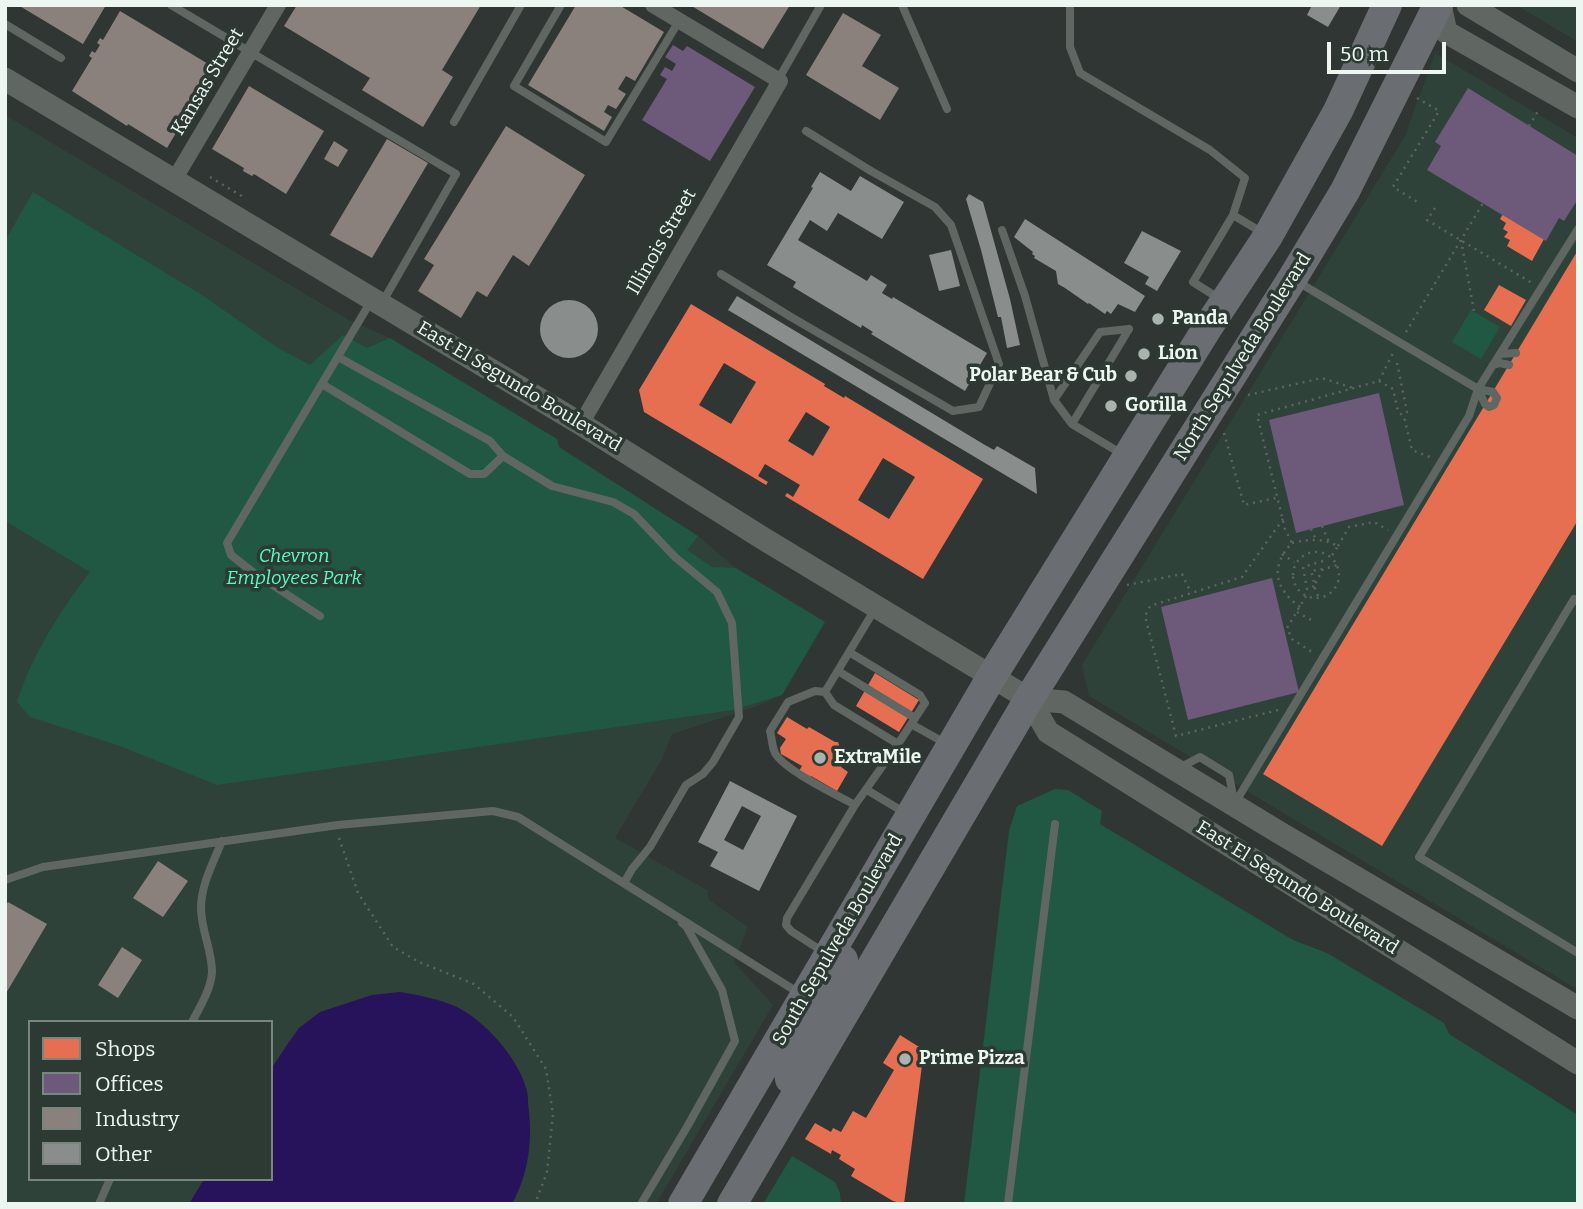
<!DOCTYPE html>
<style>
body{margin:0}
#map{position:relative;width:1583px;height:1209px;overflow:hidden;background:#303633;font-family:Bitter,serif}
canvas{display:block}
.frame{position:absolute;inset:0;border:7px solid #edf6f1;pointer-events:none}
.legend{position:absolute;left:28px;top:1020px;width:245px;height:161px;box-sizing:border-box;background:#2c3a33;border:2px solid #79857f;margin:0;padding:9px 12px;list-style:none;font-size:21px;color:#edf6f1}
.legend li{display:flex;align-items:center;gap:14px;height:35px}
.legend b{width:35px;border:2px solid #79857f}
.scale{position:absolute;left:1327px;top:42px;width:119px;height:32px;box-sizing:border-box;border:4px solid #edf6f1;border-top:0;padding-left:9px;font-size:21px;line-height:24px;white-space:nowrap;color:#edf6f1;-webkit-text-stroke:5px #2c3a33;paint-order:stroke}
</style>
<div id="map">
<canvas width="1583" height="1209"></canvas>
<div class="frame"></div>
<ul class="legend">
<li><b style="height:19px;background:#e76f51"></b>Shops</li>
<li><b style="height:19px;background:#6d597a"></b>Offices</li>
<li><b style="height:19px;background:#8a817c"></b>Industry</li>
<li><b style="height:19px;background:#898e8c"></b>Other</li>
</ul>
<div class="scale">50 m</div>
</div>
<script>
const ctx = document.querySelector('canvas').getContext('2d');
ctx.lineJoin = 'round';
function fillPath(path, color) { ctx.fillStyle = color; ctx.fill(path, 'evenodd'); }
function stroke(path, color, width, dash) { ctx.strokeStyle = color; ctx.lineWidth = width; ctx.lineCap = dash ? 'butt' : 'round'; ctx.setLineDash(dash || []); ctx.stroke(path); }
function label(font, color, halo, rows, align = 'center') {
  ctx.font = font + ' Bitter,serif'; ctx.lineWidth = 7; ctx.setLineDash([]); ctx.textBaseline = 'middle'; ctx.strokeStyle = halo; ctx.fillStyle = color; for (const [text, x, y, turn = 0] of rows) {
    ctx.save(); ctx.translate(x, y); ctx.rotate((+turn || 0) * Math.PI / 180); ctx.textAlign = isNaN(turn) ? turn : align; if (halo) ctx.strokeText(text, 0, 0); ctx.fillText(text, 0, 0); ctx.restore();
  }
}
fillPath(new Path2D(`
 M1516,5H1578V42Z
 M1435,53L1578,138V990L1089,696L1082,665L1405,136Z
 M5,115L349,320L390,338L557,439L559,447L698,536L736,568L825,622L782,695L755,707L672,734L662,759L615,838L707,890L709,900L748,927L734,962L773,1005L656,1204H5ZM30,1022H271V1179H30Z`), '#2e4239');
fillPath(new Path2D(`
 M33,192L202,295L278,348L310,365L343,335L367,348L390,338L557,439L559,447L698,536L687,550L712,567L736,568L825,622L782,695L733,710L217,785L120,746L30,717L17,702C32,655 60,611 90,572L5,521V241Z
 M1471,310L1500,327L1481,359L1452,342Z
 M1055,789L1068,790L1102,811L1100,824L1293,940L1327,953L1444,1023L1449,1034L1578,1115V1204H964L1009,831L1017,806Z
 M792,1156L835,1182L840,1193L841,1204H763Z`), '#205843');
fillPath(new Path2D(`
 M400,992C419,995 439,999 457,1007C485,1021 518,1058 526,1088C528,1093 528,1099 528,1104C533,1139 529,1173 512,1204H189L204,1179H271V1069L289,1042L299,1028L320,1012L372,995Z`), '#27135b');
fillPath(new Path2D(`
 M1503,214L1544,239L1532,261L1507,246L1510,240L1504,237L1508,232L1503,229L1506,223L1500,219Z
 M1578,250V520L1382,846L1263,774Z
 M1499,285L1526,300L1511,326L1484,310Z
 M691,304L825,384L824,386L844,398L845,396L983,479L923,579L785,496L787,493L793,497L800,485L765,464L758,476L768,482L766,485L644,412L639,390ZM724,363L756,382L731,424L699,405ZM806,412L830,427L813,456L788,441ZM883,458L915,477L889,519L858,500Z
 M875,673L919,700L899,732L856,706Z
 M787,717L807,729L809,727L835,742H838L840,748L849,753L841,767L848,772L837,791L811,776L810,778L799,771L802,766L781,754L780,748L786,739L777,733Z
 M900,1035L924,1050L904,1204L893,1201L851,1176L855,1169L839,1159L841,1155L832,1150L831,1154L805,1139L815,1123L831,1132L833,1128L841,1132L853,1111L866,1118L894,1070L883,1063Z`), '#e76f51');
fillPath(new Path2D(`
 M673,45L683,51L687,46L755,87L710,161L642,120L667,79L660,75L665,67L672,71L676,64L665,57Z
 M1468,88L1578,156V199L1564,221L1559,218L1546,241L1427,170L1441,146L1435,142Z
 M1379,393L1404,505L1296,533L1269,420Z
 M1272,578L1299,692L1188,720L1161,607Z`), '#6d597a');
fillPath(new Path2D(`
 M18,5H106L83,44Z
 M297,5H481L442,70L453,77L423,127L362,90L370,78L284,26Z
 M576,5H619L664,32L635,81L626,76L618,89L626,94L616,109L608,105L604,112L612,117L604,131L528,85Z
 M690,5H790L763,49Z
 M120,11L215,68L167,148L128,124L127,126L72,91L92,58L89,56L92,51L95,53L100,45L97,43L100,38L103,40Z
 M843,13L881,35L862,66L899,88L880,120L806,75Z
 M249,86L324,131L286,194L254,174L252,176L243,171L244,168L212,149Z
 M506,126L585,175L529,266L513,255L487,297L477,291L461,318L418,291L434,265L424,259Z
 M387,139L428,163L372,258L330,235Z
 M334,141L348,150L338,167L324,159Z
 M158,861L188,881L163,917L133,898Z
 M8,902L47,924L5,995V907Z
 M122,947L142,960L118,998L98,985Z`), '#8a817c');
fillPath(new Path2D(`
 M1312,5H1341L1328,27L1307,15Z
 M820,172L851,191L860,176L904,202L882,239L838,213L827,231L810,220L798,240L867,281L871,275L887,285L882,293L892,299L893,297L987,353L965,391L871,334L873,332L862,325L861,328L793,287L796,282L767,265L813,188L811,187Z
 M969,194L983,202L1010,299L1020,345L1007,348L1001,317H998L981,250L966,199Z
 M1025,219L1145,296L1135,312L1118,304L1111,314L1107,311L1105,314L1089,303L1088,304L1065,288L1058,284L1056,271L1034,258L1035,256L1032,254L1033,252L1014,237Z
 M1142,231L1181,251L1157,291L1145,284L1149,277L1124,263Z
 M951,250L960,286L939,291L929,255Z
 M737,296L985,445L994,450L997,446L1035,468L1037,494L728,310Z
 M540 329a29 29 0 1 1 58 0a29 29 0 1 1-58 0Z
 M730,781L797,816L759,891L710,866L718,852L698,842ZM742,806L761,816L743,850L724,840Z`), '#898e8c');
stroke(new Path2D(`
 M1417,98L1439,111L1393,187L1419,203
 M1529,126L1538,111
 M210,177L245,198
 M1435,208L1427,220L1532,283
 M1461,240L1474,311
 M1406,332L1483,203
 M1397,363L1407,412L1404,417
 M1379,381L1393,389L1398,411L1404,417L1412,450L1432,458
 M1248,395L1322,378L1353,388
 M1224,433L1244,505L1276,498
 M1322,526L1329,542
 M1311,529L1316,540
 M1292,543C1308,539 1323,538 1338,546L1331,557
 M1338,546L1349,527L1374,522L1388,530
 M1293 575a23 23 0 1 1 46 0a23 23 0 1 1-46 0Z
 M1282,554L1294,562
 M1323,561L1303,567L1307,589L1315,586L1311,571L1323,569
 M1127,585L1182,574L1191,593
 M1306,596L1287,628L1292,639L1312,652
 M1318,596L1314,586L1323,569L1338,565
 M1300,607C1274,588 1270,566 1292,543L1285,529L1257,415L1379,381L1393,353
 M1297,612L1311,620
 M1278,710L1176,736L1145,616L1150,606L1242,577L1283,519
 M339,838L358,893L393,947L419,962L474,984L513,1017L546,1069L553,1114L547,1172L535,1204`), '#5e6361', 2.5, [2, 5]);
stroke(new Path2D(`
 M171,5L456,174L382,303
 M561,5L514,86L606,142L679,21
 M902,5L947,109
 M1070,5V47L1080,73L1210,150L1245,178L1233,215
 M5,24L61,58
 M778,80L821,5
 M454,122L521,5
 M1002,230L1025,296L1054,400L1072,424L1122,454
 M721,274L791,317L953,411L979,407L999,364L951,225L935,207L871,171L806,131
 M1298,282L1478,389L1493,392L1497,398L1494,405L1489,407L1485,404L1478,389
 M1220,299L1193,282L1233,215L1263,233
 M1500,354L1516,353
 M338,357L490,441L503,456L552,486L613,502L634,514L675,557L717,592L732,623L739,717L713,762L703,774L686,785L650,847L632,869L624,883
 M1493,365L1500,363L1509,365
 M322,384L470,474H484L503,456
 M1054,400L1100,332L1129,329
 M1072,424L1129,329
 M1578,602L1574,599L1419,857L1578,953
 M320,616L254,573L231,555L227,543L371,301
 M849,652L920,695L925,703L898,744
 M838,671L915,718
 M825,692L815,691L788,702L770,731C772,738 772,747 775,753C784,770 837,795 855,805
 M911,724L945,743
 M1179,768L1200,757L1229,775L1234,801
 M867,790L907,814
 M1235,803L1469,416L1478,389L1578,229
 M5,880L43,867L338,825L493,811L518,817L799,993
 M825,953L791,931L786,925L787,918L855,805L898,744L834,705L825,692L875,609
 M192,1022C200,1007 211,989 212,972C212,950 201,930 201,908C201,885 213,863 222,841
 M99,1204L110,1179
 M641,1204L687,1127L735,1041L722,990L686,926L682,923
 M1008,1204L1055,824`), '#606763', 8);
stroke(new Path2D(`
 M174,180L278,5
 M581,424L780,81L653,5`), '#606763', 16);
stroke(new Path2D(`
 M1440,5L1446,32L1578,107
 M1468,5L1578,71
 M5,79L581,424L764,539L1029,699L1064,702L1280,833L1578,1008
 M1029,699L1048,732L1578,1063`), '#606763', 23);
stroke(new Path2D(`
 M790,1079L789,1069L823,1008L837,978L843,960
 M683,1204L992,676L1206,330L1268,236L1338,111L1387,5
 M732,1204L1029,699L1292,279L1345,191L1438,5`), '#6a6d72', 30);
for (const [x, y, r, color] of [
 [1158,319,7,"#abb3ae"],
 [1144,354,7,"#abb3ae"],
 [1131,376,7,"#abb3ae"],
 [1111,406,7,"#abb3ae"],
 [820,758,7,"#abb3ae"],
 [905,1059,7,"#abb3ae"]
]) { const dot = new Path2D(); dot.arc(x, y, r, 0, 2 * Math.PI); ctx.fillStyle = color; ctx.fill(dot); stroke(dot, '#2c3a33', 2.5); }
label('19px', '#edf6f1', '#2c3a33', [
 ["Kansas Street",208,82,-59],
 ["Illinois Street",662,242,-60],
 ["North Sepulveda Boulevard",1243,357,-58],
 ["East El Segundo Boulevard",519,387,31],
 ["East El Segundo Boulevard",1297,888,32],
 ["South Sepulveda Boulevard",838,940,-60]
]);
label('bold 19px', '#edf6f1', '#2c3a33', [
 ["Panda",1172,319],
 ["Lion",1158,354],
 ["Polar Bear & Cub",1117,376,"right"],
 ["Gorilla",1125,406],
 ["ExtraMile",834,758],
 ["Prime Pizza",919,1059]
], 'left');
label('italic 19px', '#56fcc3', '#2c3a33', [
 ["Chevron",294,557],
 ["Employees Park",294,579]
]);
</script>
